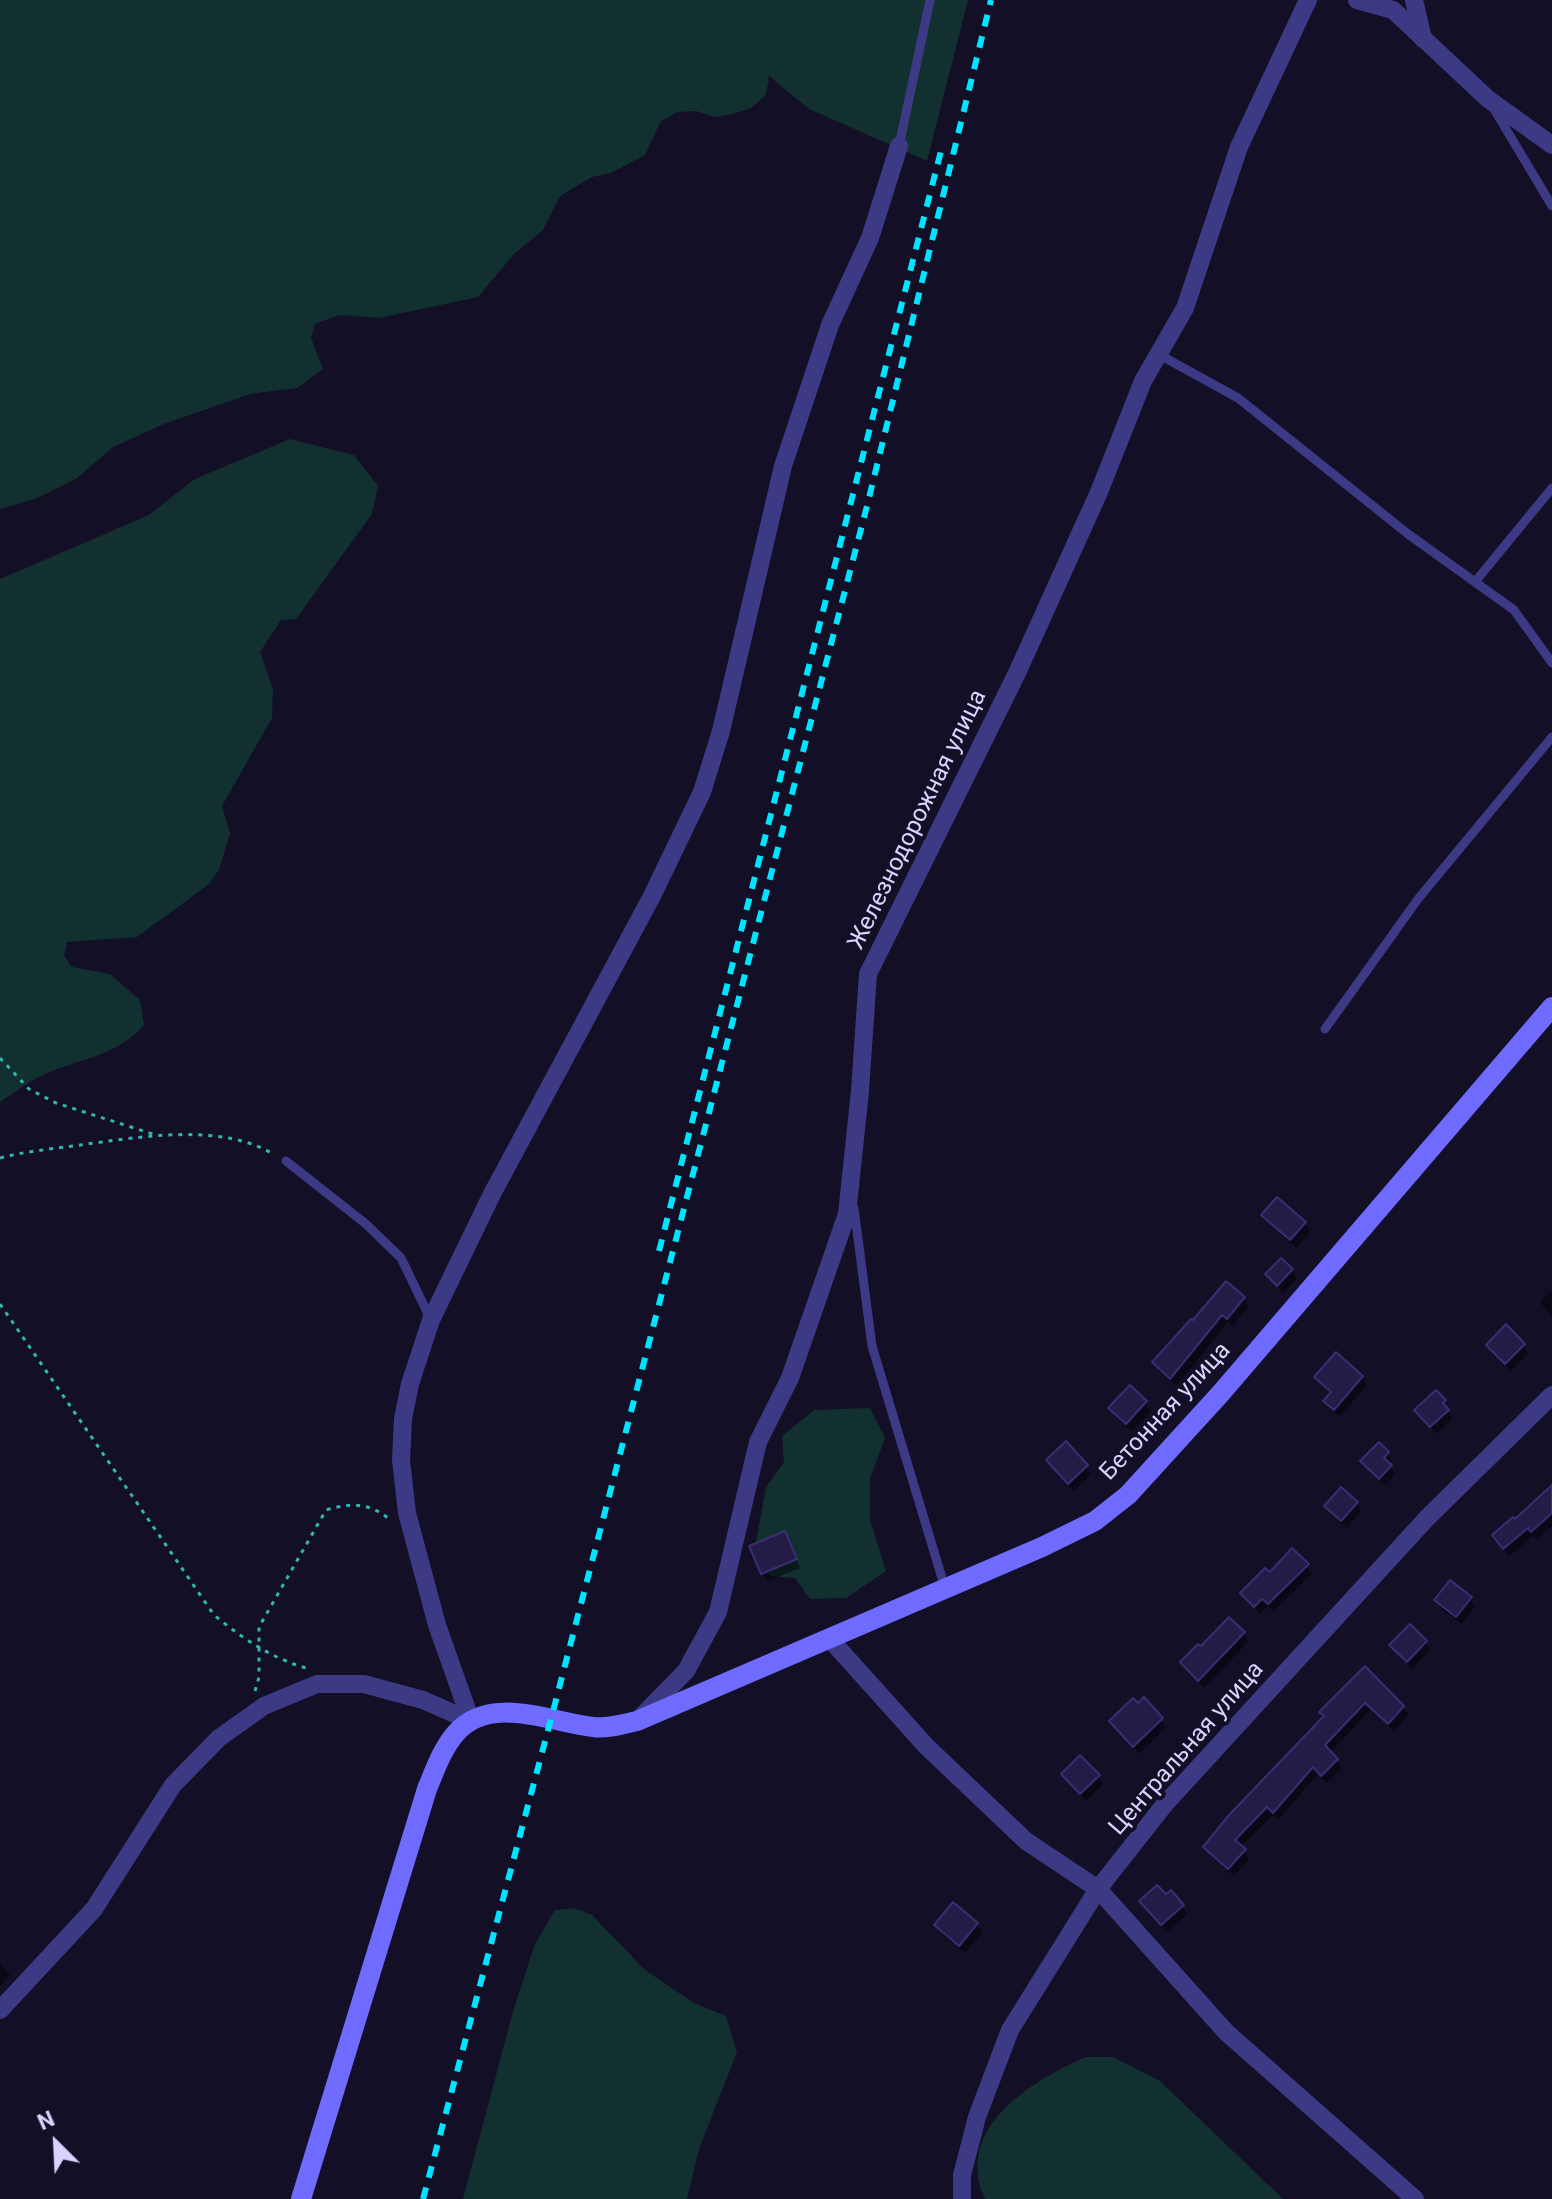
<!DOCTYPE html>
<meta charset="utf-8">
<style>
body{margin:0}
#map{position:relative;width:1552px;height:2199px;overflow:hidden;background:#130f26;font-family:Roboto,sans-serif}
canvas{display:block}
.north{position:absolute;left:16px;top:2103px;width:80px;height:80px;-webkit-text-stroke:6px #130f26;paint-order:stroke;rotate:336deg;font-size:22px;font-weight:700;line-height:32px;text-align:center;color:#d9d4ff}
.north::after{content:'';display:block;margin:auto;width:28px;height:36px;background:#d9d4ff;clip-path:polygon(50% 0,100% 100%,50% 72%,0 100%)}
</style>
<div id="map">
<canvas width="1552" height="2199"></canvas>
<div class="north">N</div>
</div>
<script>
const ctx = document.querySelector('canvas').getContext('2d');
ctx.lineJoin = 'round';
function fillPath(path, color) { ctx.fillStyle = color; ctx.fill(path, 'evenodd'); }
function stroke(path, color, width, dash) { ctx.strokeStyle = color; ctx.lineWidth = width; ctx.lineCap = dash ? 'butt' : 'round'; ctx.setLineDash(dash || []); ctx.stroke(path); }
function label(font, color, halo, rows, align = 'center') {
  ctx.font = font + ' Roboto,sans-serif'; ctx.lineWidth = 8; ctx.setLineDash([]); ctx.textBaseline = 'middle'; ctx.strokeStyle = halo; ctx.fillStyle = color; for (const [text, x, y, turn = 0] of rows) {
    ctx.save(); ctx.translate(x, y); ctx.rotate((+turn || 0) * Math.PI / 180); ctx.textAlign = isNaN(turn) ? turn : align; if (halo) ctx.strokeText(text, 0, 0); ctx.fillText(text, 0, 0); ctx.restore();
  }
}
fillPath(new Path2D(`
 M0,0H968L927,161L809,109L769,76L766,95L751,108L733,114L714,117L696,111L677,112L661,121L645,155L611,173L592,177L560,196L543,230L514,254L478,297L379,318L339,315L315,324L311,338L323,369L297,388L250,394L164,424L113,447L76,479L35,499L0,509Z
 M290,439L354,455L378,486L372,514L296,619L281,620L260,652L273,689L272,718L222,806L230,833L219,870L208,885L137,937L67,942L64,956L72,967L110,974L140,1000L144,1025C115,1058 79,1058 43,1075C28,1082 14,1093 0,1102V579L149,515L195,479Z
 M870,1408L885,1438L870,1478V1520L886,1571L846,1598L810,1599L795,1578L770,1576L754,1553L766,1487L784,1462L782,1436L814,1410Z
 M574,1908L592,1915L645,1970L694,2003L726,2016L737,2052L699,2149L687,2199H463L514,2008L535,1944L555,1910Z
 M1086,2057H1113L1160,2081L1283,2199H985C953,2128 1031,2081 1086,2057Z`), '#12302f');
fillPath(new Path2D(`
 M1277,1200L1305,1224L1310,1232L1296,1248L1269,1223L1264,1215Z
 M1292,1270L1297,1279L1283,1293L1268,1275Z
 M1226,1284L1244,1299L1248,1307L1233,1326L1228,1322L1176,1386L1159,1371L1154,1363L1194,1323Z
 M1552,1290V1318L1540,1302Z
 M1488,1345H1523L1528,1353L1511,1371Z
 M1362,1377L1367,1385L1339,1417L1326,1401L1331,1395L1316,1378Z
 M1130,1387L1151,1411L1132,1431L1116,1417L1111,1408Z
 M1444,1401L1452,1419L1436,1434L1416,1411Z
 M1066,1444L1091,1475L1074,1491L1049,1460Z
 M1388,1454L1392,1462L1390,1465L1395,1475L1384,1486L1363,1462Z
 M1552,1488V1526L1537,1539L1533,1536L1509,1556L1499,1544L1514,1522Z
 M1357,1503L1361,1511L1347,1528L1331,1515L1326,1506Z
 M789,1542L800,1568L767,1581L762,1573Z
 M1292,1551L1312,1574L1273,1611L1268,1606L1260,1614L1242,1594L1270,1575Z
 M1470,1598L1475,1606L1462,1624L1441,1609L1437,1600Z
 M1244,1633L1248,1642L1204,1688L1182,1662L1201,1649Z
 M1425,1642L1430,1650L1412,1669L1392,1646Z
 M1365,1669L1403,1707L1408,1715L1394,1731L1370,1710L1330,1753L1342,1768L1327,1783L1318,1774L1278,1820L1273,1815L1240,1847L1249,1859L1234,1876L1210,1855L1206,1847L1325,1718L1322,1712Z
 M1144,1700L1166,1728L1139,1754L1112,1722Z
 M1063,1774L1098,1776L1103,1784L1086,1801Z
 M1166,1897L1182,1906L1187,1914L1167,1932L1141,1902Z
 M953,1905L977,1925L982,1933L965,1953L941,1933L936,1925Z
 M0,1962L10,1975L0,1986Z`), '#0007');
const building = new Path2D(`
 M1277,1197L1306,1222L1290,1240L1261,1215Z
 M1281,1258L1293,1269L1277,1286L1265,1274Z
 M1226,1281L1245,1297L1227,1319L1222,1315L1170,1379L1152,1362L1191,1319L1193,1320Z
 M1506,1324L1525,1344L1505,1364L1486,1345Z
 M1336,1352L1363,1376L1334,1410L1323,1401L1331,1392L1314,1377Z
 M1130,1385L1147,1401L1126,1424L1108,1408Z
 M1436,1390L1446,1400L1443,1403L1449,1410L1430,1427L1414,1410Z
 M1066,1441L1088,1465L1068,1484L1046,1460Z
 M1379,1442L1389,1452L1384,1458L1392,1465L1379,1479L1360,1461Z
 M1552,1485V1513L1531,1532L1528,1528L1503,1549L1492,1535L1513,1517L1515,1519Z
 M1341,1487L1358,1502L1341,1521L1324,1506Z
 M785,1531L797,1559L761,1574L749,1546Z
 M1292,1548L1309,1564L1268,1604L1262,1599L1254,1607L1240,1593L1265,1568L1270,1572Z
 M1450,1580L1472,1597L1456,1617L1434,1600Z
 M1229,1617L1245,1632L1198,1681L1180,1662L1198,1644L1201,1646Z
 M1410,1624L1427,1641L1407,1662L1389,1645Z
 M1365,1666L1404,1706L1388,1724L1365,1703L1325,1745L1338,1759L1321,1776L1313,1767L1273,1813L1267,1807L1235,1840L1246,1849L1228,1869L1203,1847L1229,1815L1324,1716L1319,1712Z
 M1144,1697L1163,1718L1133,1747L1109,1721L1133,1698L1138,1703Z
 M1080,1755L1100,1775L1080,1794L1061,1774Z
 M1157,1885L1166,1894L1171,1890L1184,1905L1161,1925L1139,1901Z
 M953,1902L978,1923L959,1946L934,1925Z`);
fillPath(building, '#241b47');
stroke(building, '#3b2d73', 2);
stroke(new Path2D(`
 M0,1058L29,1089L56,1103L156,1135
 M0,1158C26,1151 53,1149 80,1145C140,1137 221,1122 275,1155
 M0,1304L214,1615C242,1638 271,1658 306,1668
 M255,1691L259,1677V1627L326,1510C349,1503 369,1502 389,1519`), '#2fb8b0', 3, [4, 6]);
stroke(new Path2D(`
 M1494,109L1552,206
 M899,146L930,0
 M1158,354L1238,398L1408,534L1514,610L1552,663
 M1475,582L1552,488
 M1325,1029L1418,899L1552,737
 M286,1161L366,1224L401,1258L431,1320
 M854,1208L872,1346L945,1588`), '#3d3a85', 9);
stroke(new Path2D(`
 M1357,0L1393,10L1488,99L1552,145
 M1414,0L1423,39
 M829,1638L926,1746L1026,1841L1098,1889L1226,2032L1415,2199
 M639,1719L686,1671L718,1612L758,1442L790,1378L847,1214L860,1091L868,974L1017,673L1099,492L1143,381L1185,308L1239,147L1308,0
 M471,1721L437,1625L407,1513L401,1460L403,1419L410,1384L431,1320L492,1194L652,896L702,792L721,731L783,466L830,325L870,238L899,146
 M0,2010L94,1909L173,1785L219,1738L264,1706L317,1684H364L423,1700L471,1721
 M962,2199V2175L977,2117L1010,2030L1098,1889L1165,1804L1427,1518L1552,1395`), '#3d3a85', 18);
stroke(new Path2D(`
 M301,2199L427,1789C435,1770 442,1749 456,1733C490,1694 550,1722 593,1727C608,1729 623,1724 637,1721L1042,1547L1095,1521L1128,1495L1221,1393L1552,1007`), '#6f6bff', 20);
stroke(new Path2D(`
 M659,1251L942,147
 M423,2199L551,1719L867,506L991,0`), '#00e5ff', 6, [12, 10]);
label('24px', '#d9d4ff', '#130f26', [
 ["Железнодорожная улица",918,820,-64],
 ["Бетонная улица",1166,1412,-47],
 ["Центральная улица",1187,1749,-49]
]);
</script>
